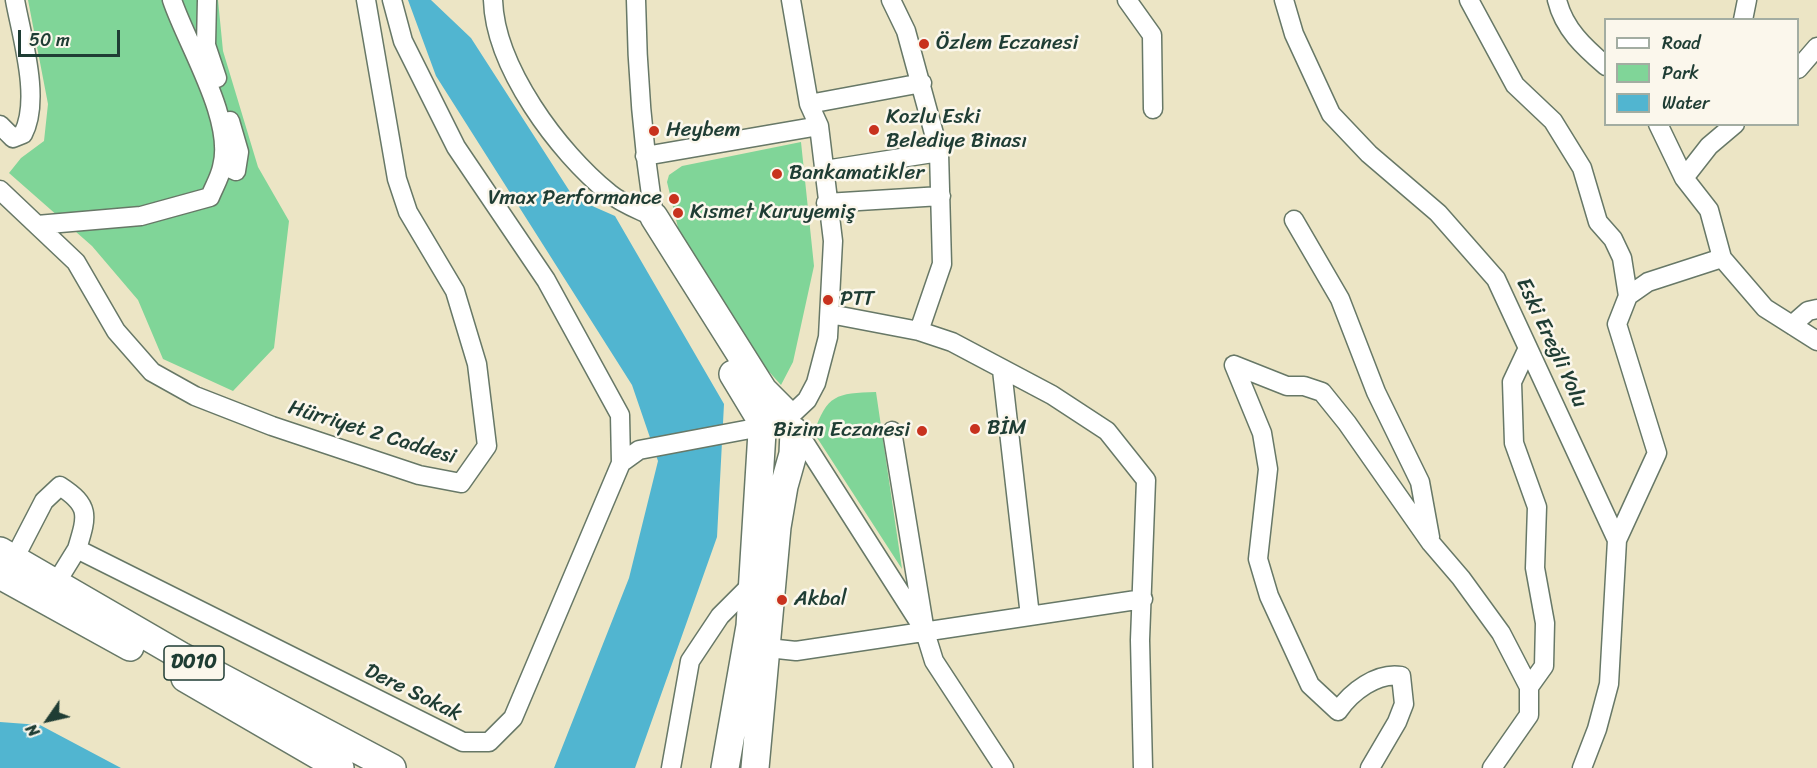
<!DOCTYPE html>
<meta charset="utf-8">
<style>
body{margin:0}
#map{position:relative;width:1817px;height:768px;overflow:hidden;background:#ece5c5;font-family:Sriracha,sans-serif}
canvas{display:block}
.legend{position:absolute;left:1604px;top:18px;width:195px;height:108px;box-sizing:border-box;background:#fbf7ec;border:2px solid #a3ada2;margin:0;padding:8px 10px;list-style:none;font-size:18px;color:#1f3d34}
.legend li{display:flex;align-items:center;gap:12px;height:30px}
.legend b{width:30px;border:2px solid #a3ada2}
.north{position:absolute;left:18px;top:690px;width:60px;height:60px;-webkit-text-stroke:4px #fbf7ec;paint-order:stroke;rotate:236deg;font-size:16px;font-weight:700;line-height:24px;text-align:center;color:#1f3d34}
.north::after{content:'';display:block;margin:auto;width:21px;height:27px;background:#1f3d34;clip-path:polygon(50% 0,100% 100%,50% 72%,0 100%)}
.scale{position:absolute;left:18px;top:30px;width:102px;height:27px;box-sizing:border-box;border:3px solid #1f3d34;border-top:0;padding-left:8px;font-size:18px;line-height:21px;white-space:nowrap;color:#1f3d34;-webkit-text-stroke:4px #fbf7ec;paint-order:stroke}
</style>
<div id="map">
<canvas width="1817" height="768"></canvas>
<ul class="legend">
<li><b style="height:8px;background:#fff"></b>Road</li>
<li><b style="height:16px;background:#80d598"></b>Park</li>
<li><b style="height:16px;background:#51b5d0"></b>Water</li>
</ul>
<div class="north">N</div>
<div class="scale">50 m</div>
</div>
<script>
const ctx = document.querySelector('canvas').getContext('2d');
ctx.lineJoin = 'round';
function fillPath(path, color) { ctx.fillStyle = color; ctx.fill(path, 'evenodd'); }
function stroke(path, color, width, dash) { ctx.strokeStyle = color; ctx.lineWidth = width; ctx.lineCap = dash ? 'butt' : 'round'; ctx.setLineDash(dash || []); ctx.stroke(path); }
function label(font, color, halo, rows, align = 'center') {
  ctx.font = font + ' Sriracha,sans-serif'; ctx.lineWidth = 5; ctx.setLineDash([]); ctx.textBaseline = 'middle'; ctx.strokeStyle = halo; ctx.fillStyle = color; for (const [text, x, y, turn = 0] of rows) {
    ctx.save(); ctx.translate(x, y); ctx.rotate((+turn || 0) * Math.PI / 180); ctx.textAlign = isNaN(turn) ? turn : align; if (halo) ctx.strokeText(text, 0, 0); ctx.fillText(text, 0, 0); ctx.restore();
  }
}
fillPath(new Path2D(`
 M28,0H218L223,51L258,167L289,221L274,348L233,391L163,359L138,300L92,246L9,173L21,158L44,141L48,104Z
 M801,142L814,266L793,362L781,385L755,356L679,232L667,182L669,175L682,166Z
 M876,392L902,569L814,433C827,395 836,393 876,392Z`), '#80d598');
fillPath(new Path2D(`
 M408,0H431L471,38L574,198L615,216L724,404L717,537L635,768H554L629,578L658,461L632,385L436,76Z
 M0,722L40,725L121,768H0Z`), '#51b5d0');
const minor = new Path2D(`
 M207,0L206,45L217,78
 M392,0L403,41L456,147L546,280L620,415L621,463
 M493,0C495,67 558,152 609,193C622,204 640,210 654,217
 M636,0C637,73 643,145 654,217
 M891,0L906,31L939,152L942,264L919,331
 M1127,0L1152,35L1153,109
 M1284,0L1294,34L1331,114L1369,154L1438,213L1496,279L1617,540L1609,684L1597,729L1582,768
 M1469,0L1515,85L1553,121L1582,168L1598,222L1613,239L1622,258L1628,296
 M1557,0C1564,29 1584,47 1606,66
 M1743,20L1747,0
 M1798,69L1817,47
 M809,104L922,83
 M1658,124L1684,178L1709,210L1722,258L1765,308L1817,341
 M0,125L13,138L23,134C41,100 22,38 15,0
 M645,156L819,126
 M223,165L236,171L239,152L230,121
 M825,170L939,152
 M1684,178L1709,146L1735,124
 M0,190L76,262L116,331L152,372L195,396L272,426L419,475L461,483L487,446L477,364L455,291L408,212L397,179L366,0
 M826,203L941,196
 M1294,220L1340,299L1376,392L1420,482L1430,537
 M37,225L141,216L210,197C214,187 220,177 222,167C235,120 187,45 172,0
 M830,314L919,331L952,342L1052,395L1107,431L1146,480L1140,640L1143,768
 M1792,325L1808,311L1817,309
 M1234,365L1262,433L1268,469L1258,559L1269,596L1310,685L1338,711C1351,692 1377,672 1401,676L1404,704L1397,722L1370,768
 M1234,365L1287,386H1304L1322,392L1347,423L1431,543L1461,578L1501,633L1529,687
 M1002,370L1030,616
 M790,416L807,400L816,383L828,337L833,241L819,126L809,104L791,0
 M794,426L921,625
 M892,431L925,632L934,661L1004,768
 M1617,540L1657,453L1617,324L1628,296L1648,282L1722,258
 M14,559L44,501L60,486C91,506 87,516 77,549
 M56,583L77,549L463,742H489L513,718L621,463L639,450L761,427
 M768,648L796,651L1143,599
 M671,768L690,661L720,616L754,582
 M1492,768L1529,715V687L1544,666L1545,623L1535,568L1537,507L1514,443L1512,382L1528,348`);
const highway = new Path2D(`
 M654,217L763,390L786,413
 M733,374L762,422
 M0,551L181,656L392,768
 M0,575L130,647
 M185,678L340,768
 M725,768L750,626L762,432
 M755,768L777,527L784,486L793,454L794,431`);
stroke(minor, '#677867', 21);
stroke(highway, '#677867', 30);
stroke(minor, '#fff', 18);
stroke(highway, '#fff', 27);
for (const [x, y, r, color] of [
 [924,44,6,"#c8321e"],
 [874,130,6,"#c8321e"],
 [654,131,6,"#c8321e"],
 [777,174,6,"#c8321e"],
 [674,199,6,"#c8321e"],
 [678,213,6,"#c8321e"],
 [828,300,6,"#c8321e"],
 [975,429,6,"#c8321e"],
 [922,431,6,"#c8321e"],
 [782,600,6,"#c8321e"]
]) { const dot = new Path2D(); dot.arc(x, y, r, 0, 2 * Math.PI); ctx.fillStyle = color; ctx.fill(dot); stroke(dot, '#fbf7ec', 2); }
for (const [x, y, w] of [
 [194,663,60]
]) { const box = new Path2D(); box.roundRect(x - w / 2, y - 17, w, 34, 4.5); ctx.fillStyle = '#fbf7ec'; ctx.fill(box); stroke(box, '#1f3d34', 1.5); }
label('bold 20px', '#1f3d34', null, [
 ["D010",194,663]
]);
label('21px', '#1f3d34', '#fbf7ec', [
 ["Özlem Eczanesi",936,44],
 ["Kozlu Eski",886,118],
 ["Belediye Binası",886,142],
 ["Heybem",666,131],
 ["Bankamatikler",789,174],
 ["Vmax Performance",662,199,"right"],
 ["Kısmet Kuruyemiş",690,213],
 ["PTT",840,300],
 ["BİM",987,429],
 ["Bizim Eczanesi",910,431,"right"],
 ["Akbal",794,600]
], 'left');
label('21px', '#1f3d34', '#fbf7ec', [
 ["Eski Ereğli Yolu",1551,343,65],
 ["Hürriyet 2 Caddesi",372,433,17],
 ["Dere Sokak",413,693,26]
]);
</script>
